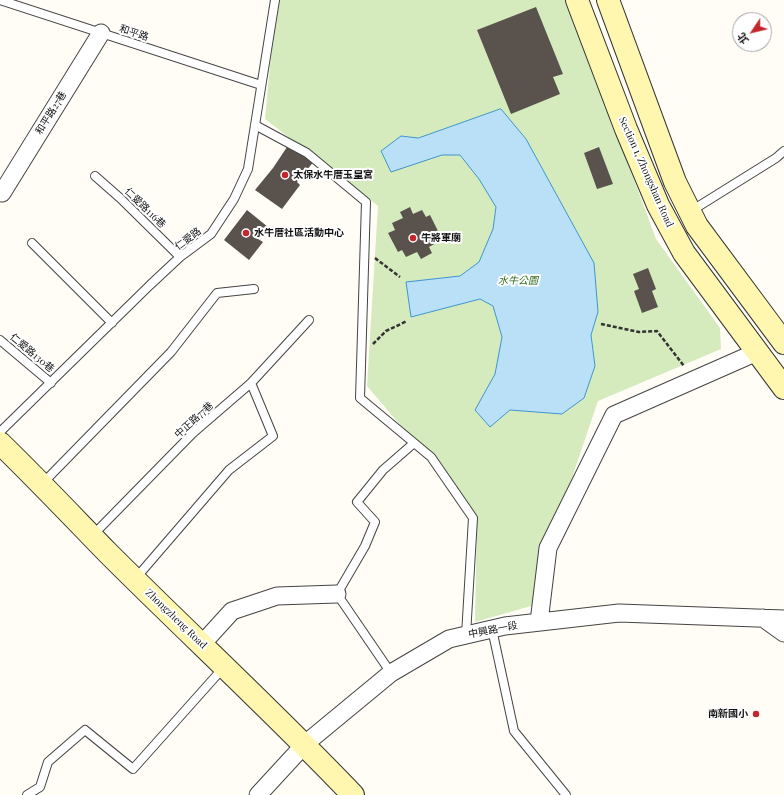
<!DOCTYPE html>
<meta charset="utf-8">
<style>
body{margin:0}
#map{position:relative;width:784px;height:795px;overflow:hidden;background:#fffdf5;font-family:"Playfair Display","Noto Sans TC",serif}
canvas{display:block}
.north{position:absolute;left:732px;top:12px;width:40px;height:40px;box-sizing:border-box;background:#fff;border:1px solid #a0a0a0;border-radius:50%;rotate:235deg;font-size:11px;font-weight:700;line-height:16px;text-align:center;color:#111}
.north::after{content:'';display:block;margin:auto;width:14px;height:18px;background:#c4262e;clip-path:polygon(50% 0,100% 100%,50% 72%,0 100%)}
</style>
<div id="map">
<canvas width="784" height="795"></canvas>
<div class="north">北</div>
</div>
<script>
const ctx = document.querySelector('canvas').getContext('2d');
ctx.lineJoin = 'round';
function fillPath(path, color) { ctx.fillStyle = color; ctx.fill(path, 'evenodd'); }
function stroke(path, color, width, dash) { ctx.strokeStyle = color; ctx.lineWidth = width; ctx.lineCap = dash ? 'butt' : 'round'; ctx.setLineDash(dash || []); ctx.stroke(path); }
function label(font, color, halo, rows, align = 'center') {
  ctx.font = font + ' "Playfair Display","Noto Sans TC",serif'; ctx.lineWidth = 4; ctx.setLineDash([]); ctx.textBaseline = 'middle'; ctx.strokeStyle = halo; ctx.fillStyle = color; for (const [text, x, y, turn = 0] of rows) {
    ctx.save(); ctx.translate(x, y); ctx.rotate((+turn || 0) * Math.PI / 180); ctx.textAlign = isNaN(turn) ? turn : align; if (halo) ctx.strokeText(text, 0, 0); ctx.fillText(text, 0, 0); ctx.restore();
  }
}
fillPath(new Path2D(`
 M276,0H567L656,239L720,328L721,349L598,401L546,554L545,602L475,622L477,515L367,386L378,206L265,119Z`), '#d5ebbd');
const water = new Path2D(`
 M501,109L526,139L594,263L598,312L591,335L595,366L584,398L562,414L510,410L490,427L475,410L495,374L502,337L493,306L480,299L411,317L406,282L460,276L479,262L493,229L496,207L479,179L460,155H442L391,172L381,151L401,136L418,138Z`);
fillPath(water, '#b9e0f7');
stroke(water, '#3f96cf', 1);
fillPath(new Path2D(`
 M536,7L563,74L553,77L560,94L511,114L477,30Z
 M289,144L315,160L297,182L300,185L282,209L255,190L273,168Z
 M599,147L613,184L597,189L584,153Z
 M410,207L413,214L422,210L426,217L430,215L438,231L433,233L438,242L429,247L432,253L421,259L417,252L406,257L402,250L398,252L388,233L395,230L392,223L403,218L400,212Z
 M247,210L268,227L258,239L263,242L249,260L224,240Z
 M648,268L656,289L652,291L658,307L642,313L634,291L639,289L633,274Z`), '#5a524d');
const lane = new Path2D(`
 M0,0L261,85
 M255,125L307,153L366,202L360,398L431,457L473,518L466,635
 M95,176L120,198L180,257
 M691,211L776,158L784,151
 M32,243L112,323
 M0,340L51,383
 M0,432L150,285L180,257L211,234L234,199L248,169L275,0
 M43,483L171,352L217,293L254,289
 M93,535L193,433L251,383L309,320
 M136,578L229,470L273,436L251,383
 M492,629L514,731L566,795
 M391,673L337,594L365,546L375,522L357,502L383,470L414,443
 M27,795L40,787L48,762L85,730L133,769L224,667`);
const street = new Path2D(`
 M2,193L101,33
 M763,618L784,633
 M539,622L548,548L614,415L757,352
 M202,644L232,611L277,596L337,594
 M258,795L305,744L391,673L449,639L505,626L619,613L784,619`);
const secondary = new Path2D(`
 M577,0L626,129L658,205L684,253L784,388
 M608,0L675,182L697,226L784,343
 M0,443C37,479 72,516 108,553C189,634 274,712 353,795`);
stroke(lane, '#444', 10);
stroke(street, '#444', 19);
stroke(secondary, '#333', 24);
stroke(new Path2D(`
 M375,258L400,277
 M601,324L639,332L657,331L684,366
 M373,344L386,331L407,321`), '#333', 2.5, [4, 2]);
stroke(lane, '#fff', 8);
stroke(street, '#fff', 17);
stroke(secondary, '#fff6b0', 22);
for (const [x, y, r, color] of [
 [285,175,4,"#c4262e"],
 [246,233,4,"#c4262e"],
 [413,238,4,"#c4262e"],
 [756,714,4,"#c4262e"]
]) { const dot = new Path2D(); dot.arc(x, y, r, 0, 2 * Math.PI); ctx.fillStyle = color; ctx.fill(dot); stroke(dot, '#fff', 1.5); }
label('10px', '#111', '#fff', [
 ["和平路",134,33,18],
 ["和平路27巷",51,113,-58],
 ["Section 1, Zhongshan Road",646,172,66],
 ["仁愛路116巷",145,208,44],
 ["仁愛路",188,239,-37],
 ["仁愛路130巷",32,353,40],
 ["中正路77巷",194,420,-42],
 ["Zhongzheng Road",176,619,44],
 ["中興路一段",493,630,-11]
]);
label('bold 10px', '#111', '#fff', [
 ["太保水牛厝玉皇宮",293,175],
 ["水牛厝社區活動中心",254,233],
 ["牛將軍廟",421,238],
 ["南新國小",748,714,"right"]
], 'left');
label('italic 10px', '#2f6b1f', '#fff', [
 ["水牛公園",518,281]
]);
</script>
